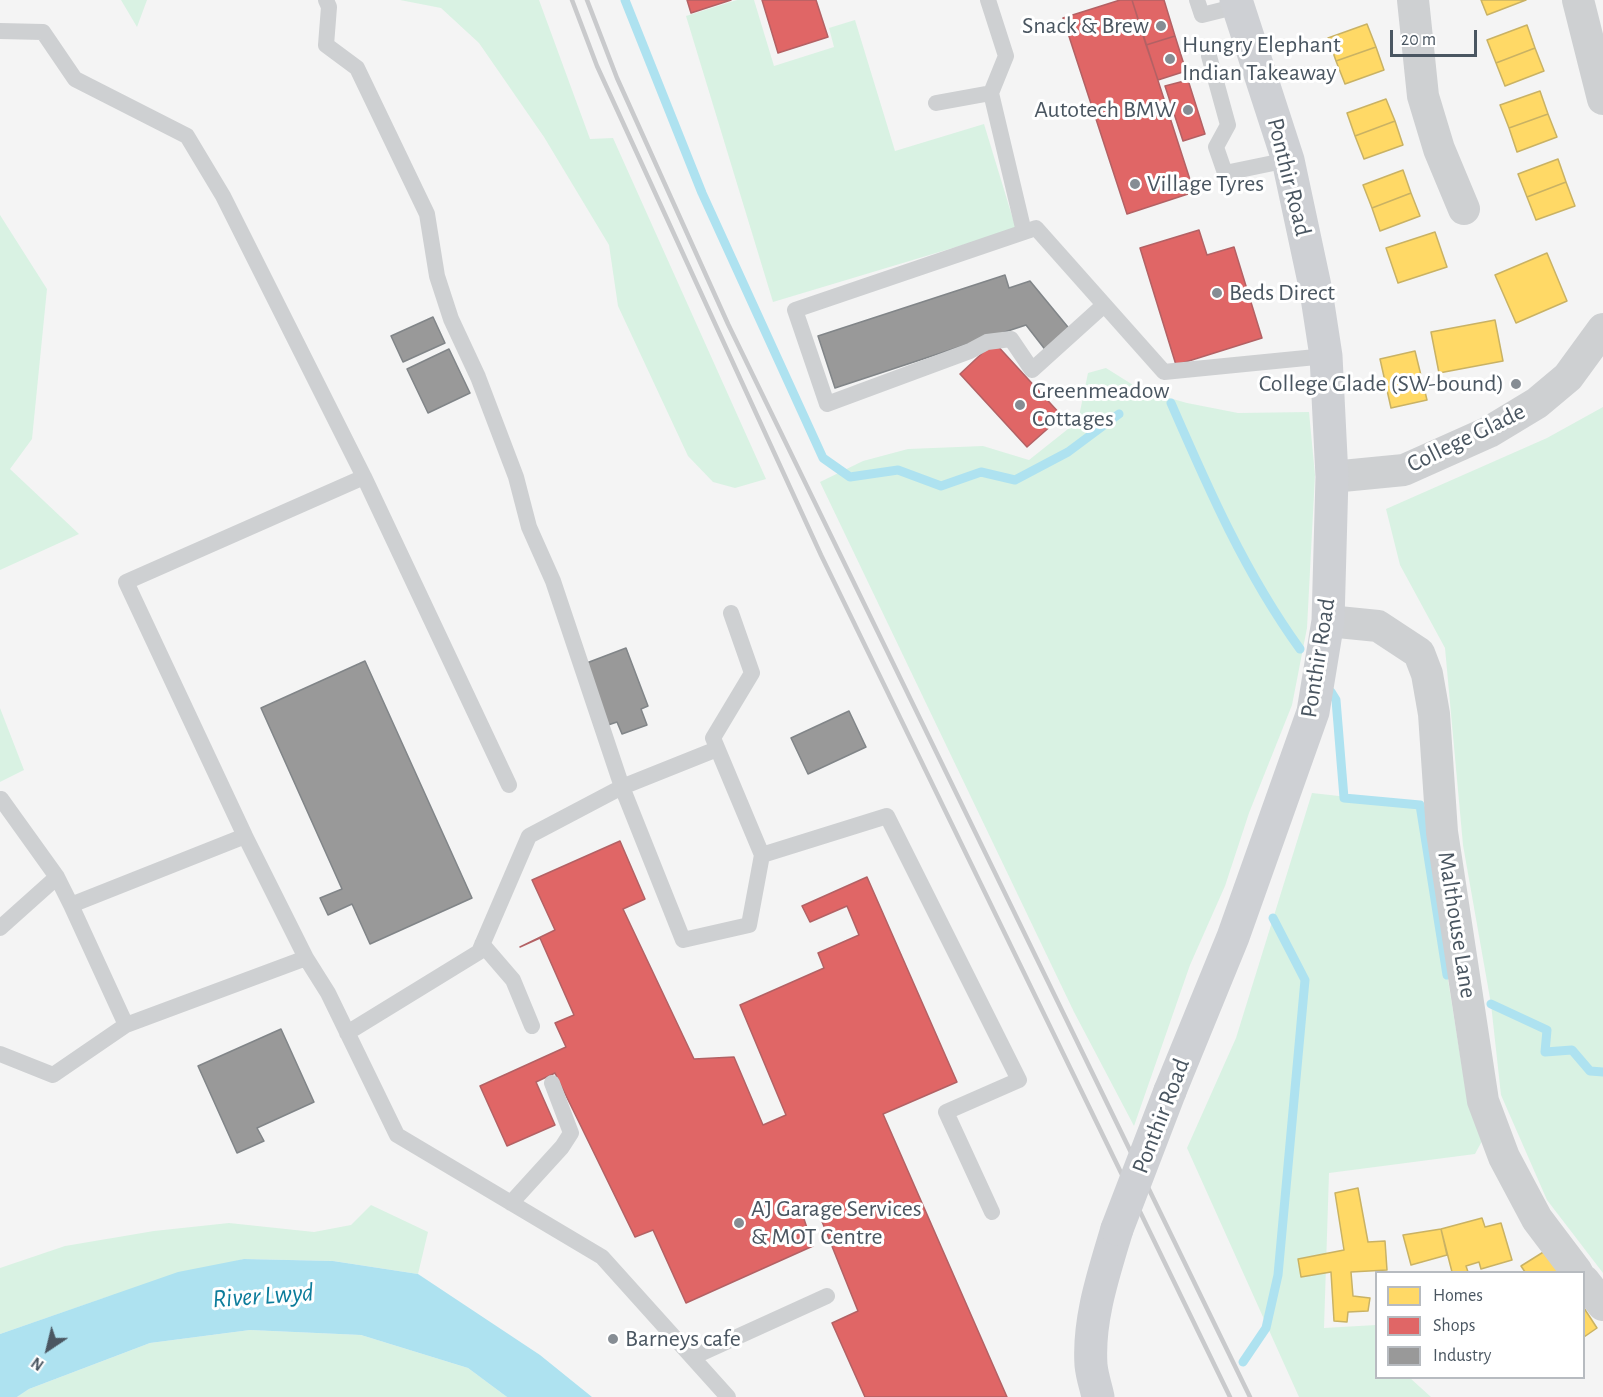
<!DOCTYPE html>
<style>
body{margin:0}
#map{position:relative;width:1603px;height:1397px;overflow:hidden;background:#f4f4f4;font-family:"Alegreya Sans",sans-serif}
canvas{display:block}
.legend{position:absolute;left:1375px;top:1271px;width:210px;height:108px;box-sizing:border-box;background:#fff;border:2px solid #b7bbc0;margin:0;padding:8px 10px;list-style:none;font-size:18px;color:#4a5661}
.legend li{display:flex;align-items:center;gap:12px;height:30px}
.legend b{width:30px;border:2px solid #b7bbc0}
.north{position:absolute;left:18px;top:1319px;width:60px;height:60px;-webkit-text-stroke:4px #fff;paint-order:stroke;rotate:215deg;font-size:16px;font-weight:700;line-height:24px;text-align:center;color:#4a5661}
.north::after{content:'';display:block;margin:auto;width:21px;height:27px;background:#4a5661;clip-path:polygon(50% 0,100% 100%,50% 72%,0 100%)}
.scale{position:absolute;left:1390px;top:30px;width:87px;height:27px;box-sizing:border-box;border:3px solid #4a5661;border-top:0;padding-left:8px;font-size:18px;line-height:21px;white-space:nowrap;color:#4a5661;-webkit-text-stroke:4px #fff;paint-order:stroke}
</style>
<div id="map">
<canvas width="1603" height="1397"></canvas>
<ul class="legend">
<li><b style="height:16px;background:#ffd966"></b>Homes</li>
<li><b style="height:16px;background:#e06666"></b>Shops</li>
<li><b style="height:16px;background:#999"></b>Industry</li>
</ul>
<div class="north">N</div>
<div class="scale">20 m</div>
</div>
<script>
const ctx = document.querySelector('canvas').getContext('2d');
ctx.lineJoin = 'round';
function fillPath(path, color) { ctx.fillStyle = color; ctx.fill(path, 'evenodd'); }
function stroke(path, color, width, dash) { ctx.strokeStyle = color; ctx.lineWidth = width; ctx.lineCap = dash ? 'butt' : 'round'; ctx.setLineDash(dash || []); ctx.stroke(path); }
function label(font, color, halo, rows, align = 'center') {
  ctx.font = font + ' "Alegreya Sans",sans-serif'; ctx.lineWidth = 6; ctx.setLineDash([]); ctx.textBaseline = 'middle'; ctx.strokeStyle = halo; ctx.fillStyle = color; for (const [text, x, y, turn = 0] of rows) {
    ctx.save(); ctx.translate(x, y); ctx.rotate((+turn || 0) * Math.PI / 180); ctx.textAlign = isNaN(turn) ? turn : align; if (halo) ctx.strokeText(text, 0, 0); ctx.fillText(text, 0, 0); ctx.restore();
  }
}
fillPath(new Path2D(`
 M121,0H147L137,27Z
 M400,0H539L590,139L613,138L766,479L735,488L713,482L688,456L618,306L609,245L544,137L479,43L441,8Z
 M737,0H754L774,66L834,47L829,28L855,20L895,151L984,124L1016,229L773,302L686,16Z
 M0,215L47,289L32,439L10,469L79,534L0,570Z
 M1106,368L1141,390L1187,403L1238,413L1309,412L1315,475L1307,628L1292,705L1249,813L1225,886L1190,965L1134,1126L1074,1012L820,482L863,461L908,449L983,446L1029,460L1078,421L1088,373Z
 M1603,407V1273L1547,1200L1501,1095L1491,1004L1463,845L1445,648L1400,565L1386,509L1547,438Z
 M0,708L24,770L0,782Z
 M1312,793L1420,805L1466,1092L1482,1141L1475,1154L1329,1173L1324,1328L1376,1325V1378H1410L1431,1397H1299L1187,1148L1236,1038Z
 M371,1205L428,1232L418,1274L333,1261L244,1259L107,1297L0,1334V1268L65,1246L154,1231L229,1223L314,1232L351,1225Z
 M250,1330L361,1335L468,1368L507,1397H17L29,1389L150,1343Z`), '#d9f2e3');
fillPath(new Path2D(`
 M244,1259L333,1261L418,1274L540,1355L592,1397H507L468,1368L361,1335L250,1330L150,1343L29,1389L17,1397H0V1334L178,1272Z`), '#aee2f0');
const homes = new Path2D(`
 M1481,0H1526L1487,15Z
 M1367,24L1376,47L1336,61L1328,38Z
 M1527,25L1535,48L1496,63L1487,40Z
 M1376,47L1384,70L1345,84L1336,61Z
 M1535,48L1544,71L1505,86L1496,63Z
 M1540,91L1548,114L1509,128L1500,105Z
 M1386,99L1395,121L1355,136L1347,113Z
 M1548,114L1557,137L1517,152L1509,128Z
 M1395,121L1403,145L1364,159L1355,136Z
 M1558,159L1566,182L1527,197L1518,174Z
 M1403,170L1411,193L1372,208L1363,185Z
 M1566,182L1575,206L1536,220L1527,197Z
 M1411,193L1420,216L1380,231L1372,208Z
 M1435,232L1447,267L1398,283L1386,248Z
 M1547,253L1567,301L1516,323L1495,275Z
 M1495,320L1503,361L1439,373L1431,332Z
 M1415,351L1427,400L1391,408L1380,359Z
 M1358,1188L1368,1242L1385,1241L1387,1270L1351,1272L1353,1296L1370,1298L1368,1311L1348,1312L1347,1322L1334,1321L1331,1272L1301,1277L1298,1259L1344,1250L1335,1193Z
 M1482,1218L1485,1227L1501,1223L1512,1260L1481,1269L1479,1262L1466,1266L1468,1272H1452L1441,1229Z
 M1441,1229L1447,1255L1411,1265L1403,1235Z
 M1545,1251L1560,1272H1525L1521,1266Z
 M1584,1308L1597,1328L1584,1337Z`);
fillPath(homes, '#ffd966');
stroke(homes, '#c9b264', 1.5);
const shops = new Path2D(`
 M687,0H731L691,13Z
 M762,0H816L828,37L778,53Z
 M1120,0H1132L1194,192L1127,214L1063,18Z
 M1132,0H1164L1175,36L1146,45Z
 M1175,36L1186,71L1158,80L1146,45Z
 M1188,80L1205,134L1183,141L1165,86Z
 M1199,230L1207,255L1234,247L1262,338L1176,365L1140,248Z
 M994,342L1062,416L1027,447L960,374Z
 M620,841L645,899L623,909L694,1059L734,1057L763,1125L786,1115L740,1005L824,968L818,953L859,935L847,906L810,922L802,906L867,877L957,1082L883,1114L1007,1397H865L832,1323L858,1311L817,1209L803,1216L813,1246L686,1303L653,1230L635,1237L555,1073L536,1082L555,1125L507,1146L480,1086L566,1047L555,1023L574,1015L540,938L520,947L555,930L532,880Z`);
fillPath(shops, '#e06666');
stroke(shops, '#b36164', 1.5);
const industry = new Path2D(`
 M1005,275L1009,288L1030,281L1072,332L1047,352L1026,325L835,388L818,336Z
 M433,317L445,343L403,362L391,336Z
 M449,349L470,393L428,413L407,369Z
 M626,648L648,706L641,709L647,725L622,734L617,722L608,725L584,664Z
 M365,661L472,898L370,944L352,904L328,915L320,898L342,889L261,708Z
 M849,711L866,747L808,774L791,738Z
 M281,1029L314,1102L257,1128L264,1141L237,1153L198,1066Z`);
fillPath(industry, '#999');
stroke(industry, '#818588', 1.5);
stroke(new Path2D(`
 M625,0L702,193L823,458L850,477L898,470L941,486L981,472L1015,480L1068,452L1119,414
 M1171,403C1208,488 1245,573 1300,649
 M1331,692L1336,700L1344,798L1420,805L1447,975
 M1491,1004L1547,1030L1545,1052L1572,1050L1590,1071L1603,1072
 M1243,1362L1266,1328L1278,1275L1305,980L1273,918`), '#aee2f0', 9);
stroke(new Path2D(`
 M326,0L329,7L326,45L357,68L427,214L437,276L451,319L478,377L516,477L529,527L553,581L622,787L717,749
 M988,0L1006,56L991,93
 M1197,0L1202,15L1238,6
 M0,31L43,32L75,79L187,136L223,196L364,477
 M1209,56L1228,125L1216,147L1225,173L1288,160
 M936,103L991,93L1024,232
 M1104,305L1032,370L1011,339L987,342L970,351L827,404L795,310L1036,228L1164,372L1326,356
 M731,613L752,673L713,738L762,855
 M509,785L364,477L126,582L245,836L306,958L328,993L397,1135L602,1257L728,1397
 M1,799L57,877L71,905
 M245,836L71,905L126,1025L306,958
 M0,928L57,877
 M482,944L513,980L532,1026
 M347,1033L479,952L529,836L622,787L683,940L749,925L762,855L887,816L1019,1080L946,1112L992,1212
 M0,1054L53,1075L126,1025
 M511,1203L562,1147L571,1133L552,1083
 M693,1357L827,1296`), '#ced0d2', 16);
stroke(new Path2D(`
 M1413,0L1423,96L1439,149L1464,209
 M1578,0L1603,99
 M1332,477L1404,470L1489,432L1537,403L1568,377L1603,329
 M1328,621L1378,626L1419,653L1427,674L1434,714L1442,832L1483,1101L1504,1157L1537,1219L1577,1272
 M1584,1281L1603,1305`), '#ced0d2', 32);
stroke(new Path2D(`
 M1170,1091L1233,937L1313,712L1328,621L1332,477L1326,356L1316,291L1288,160L1236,0
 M1098,1397C1096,1387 1092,1376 1091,1365C1088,1319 1104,1273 1117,1229`), '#ced0d4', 33);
stroke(new Path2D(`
 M572,0L597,66L821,555L1230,1397
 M587,0L617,78L728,324L1250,1397`), '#c9cacc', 4.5);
stroke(new Path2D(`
 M1117,1229L1170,1091`), '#ced0d4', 33);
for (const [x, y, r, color] of [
 [1161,26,6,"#868d94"],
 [1170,59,6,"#868d94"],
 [1188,110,6,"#868d94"],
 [1135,184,6,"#868d94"],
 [1217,293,6,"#868d94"],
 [1516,384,6,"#868d94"],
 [1020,405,6,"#868d94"],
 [739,1223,6,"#868d94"],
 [613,1339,6,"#868d94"]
]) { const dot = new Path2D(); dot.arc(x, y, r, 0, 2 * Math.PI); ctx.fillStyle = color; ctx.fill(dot); stroke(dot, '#fff', 2); }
label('24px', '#4a5661', '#fff', [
 ["Snack & Brew",1149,26,"right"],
 ["Hungry Elephant",1182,45],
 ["Indian Takeaway",1182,73],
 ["Autotech BMW",1176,110,"right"],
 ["Village Tyres",1147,184],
 ["Beds Direct",1229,293],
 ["College Glade (SW-bound)",1504,384,"right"],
 ["Greenmeadow",1032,391],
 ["Cottages",1032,419],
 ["AJ Garage Services",751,1209],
 ["& MOT Centre",751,1237],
 ["Barneys cafe",625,1339]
], 'left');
label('24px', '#4a5661', '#fff', [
 ["Ponthir Road",1289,177,76],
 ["College Glade",1466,438,-26],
 ["Ponthir Road",1318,658,-81],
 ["Malthouse Lane",1457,925,81],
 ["Ponthir Road",1161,1116,-69]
]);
label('italic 26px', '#0c7c9b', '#fff', [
 ["River Lwyd",263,1296,-4]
]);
</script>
